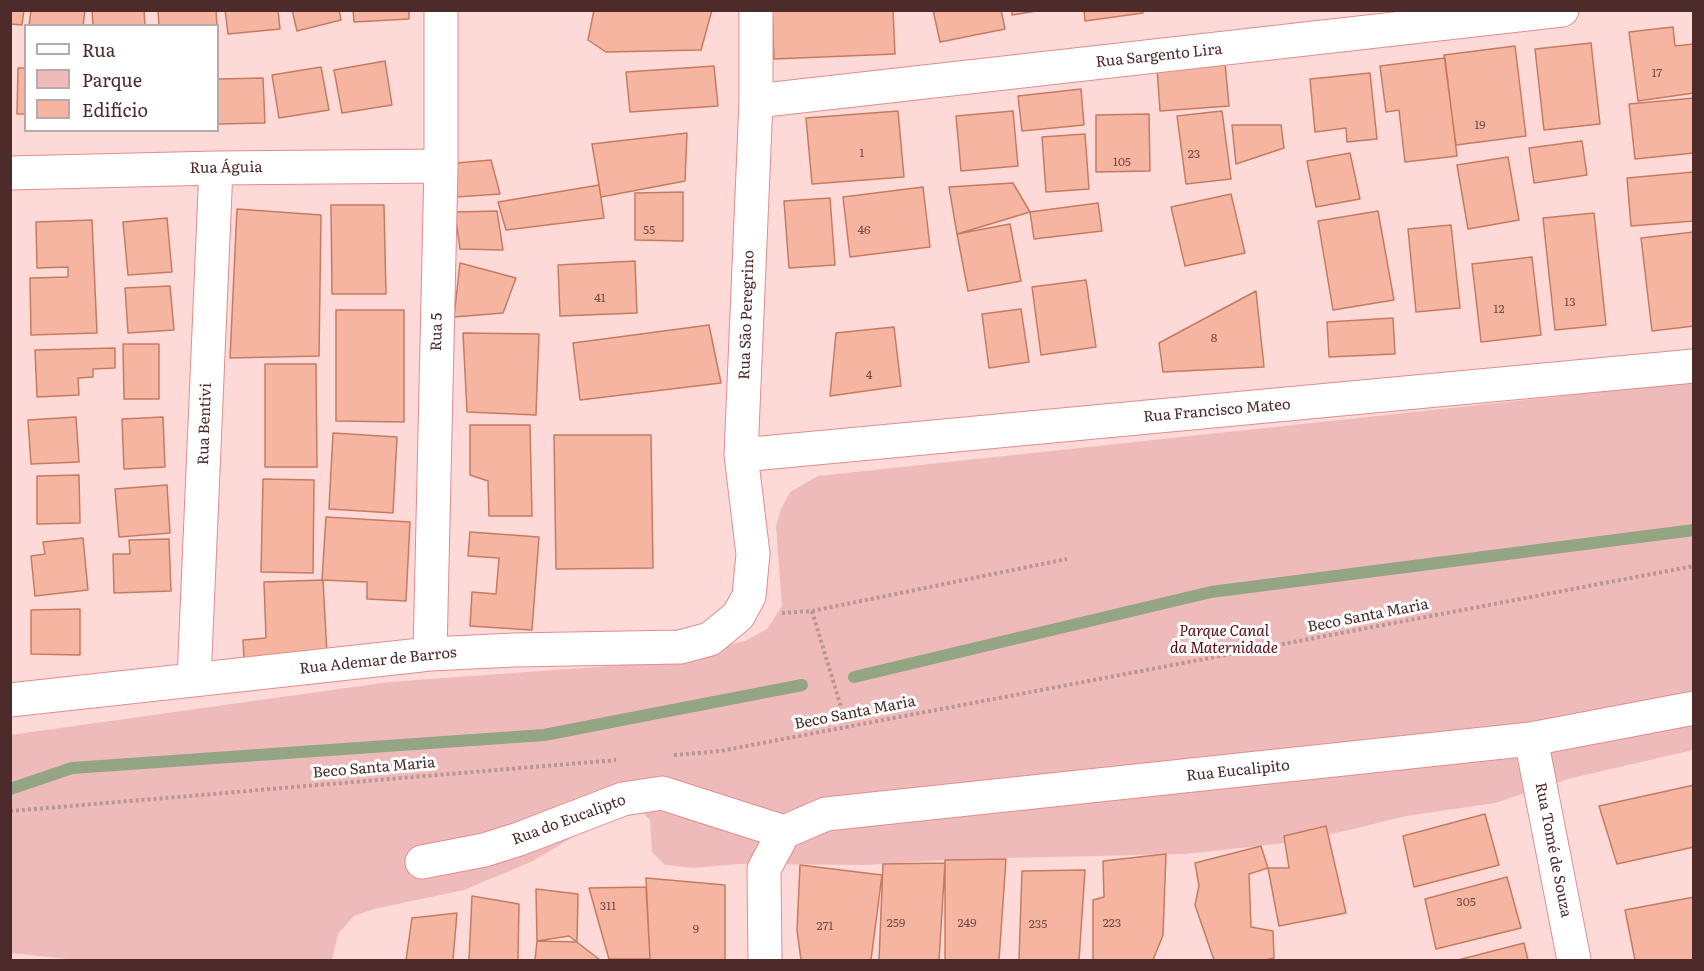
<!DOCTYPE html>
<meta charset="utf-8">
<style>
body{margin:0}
#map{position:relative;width:1704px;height:971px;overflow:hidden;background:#fdd9d8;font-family:Literata,serif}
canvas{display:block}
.frame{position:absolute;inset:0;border:12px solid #4d2b2b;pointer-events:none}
.legend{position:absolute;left:24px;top:24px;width:195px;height:108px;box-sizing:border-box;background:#fff;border:2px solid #b8aaaa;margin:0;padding:8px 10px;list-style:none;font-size:18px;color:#4d2b2b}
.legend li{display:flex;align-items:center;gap:12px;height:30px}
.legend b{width:30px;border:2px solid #b8aaaa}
</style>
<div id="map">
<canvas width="1704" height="971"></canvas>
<div class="frame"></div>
<ul class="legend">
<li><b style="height:8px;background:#fff"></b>Rua</li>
<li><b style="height:16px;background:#efbbba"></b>Parque</li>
<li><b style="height:16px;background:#f5b5a0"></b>Edifício</li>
</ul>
</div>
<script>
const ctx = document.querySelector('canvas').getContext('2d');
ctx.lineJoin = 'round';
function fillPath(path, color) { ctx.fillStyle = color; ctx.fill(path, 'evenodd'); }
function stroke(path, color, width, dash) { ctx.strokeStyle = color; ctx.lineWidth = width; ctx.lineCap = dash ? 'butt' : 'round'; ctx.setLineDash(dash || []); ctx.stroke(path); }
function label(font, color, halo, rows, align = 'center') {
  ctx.font = font + ' Literata,serif'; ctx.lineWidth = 6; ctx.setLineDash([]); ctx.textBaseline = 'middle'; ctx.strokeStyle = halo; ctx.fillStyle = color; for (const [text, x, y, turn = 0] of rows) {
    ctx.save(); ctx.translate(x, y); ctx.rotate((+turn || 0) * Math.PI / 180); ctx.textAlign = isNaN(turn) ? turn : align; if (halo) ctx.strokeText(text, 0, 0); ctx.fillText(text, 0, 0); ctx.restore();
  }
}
fillPath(new Path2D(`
 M1693,382V750L1568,779L1495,803L1406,816L1345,831L1285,843L1186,854L962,859L867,865L738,864L694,868L665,865L652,852L650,820L640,810L586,829L533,861L464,890L374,909L354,916L338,934L332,960H78L11,953L10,735L389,682L651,663L745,641L767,629L782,606L776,526L781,509L790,492L818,476Z`), '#efbbba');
stroke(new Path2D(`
 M854,677L1211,592L1694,530
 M10,789L72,768L544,735L802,685`), '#93a582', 12);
const building = new Path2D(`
 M10,10H24L22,25L10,24Z
 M31,10H85L83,26H29Z
 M92,10H144L145,26H93Z
 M158,10H216L217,26H159Z
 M225,10H278L280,29L228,34Z
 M292,10H339L341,20L297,31Z
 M353,10H409V19L354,22Z
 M594,10H712L701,50L606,52L588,40Z
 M772,10H893L895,54L774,59Z
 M933,10H1001L1005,29L940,42Z
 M1012,10H1043L1012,15Z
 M1084,10H1142L1143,13L1085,21Z
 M1673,27L1675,46L1694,44V93L1638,101L1629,32Z
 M1591,43L1600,124L1544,130L1535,49Z
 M1515,46L1526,136L1456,145L1444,55Z
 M1445,58L1457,156L1405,162L1399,110L1386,112L1380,66Z
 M385,61L392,105L342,113L334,70Z
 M1225,63L1229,106L1160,111L1157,68Z
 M714,66L718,106L630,112L626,72Z
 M321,67L329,110L279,118L272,75Z
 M18,68H26V114H17Z
 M1370,73L1377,139L1347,142L1346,128L1315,132L1310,79Z
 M263,78L265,123L218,124V79Z
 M1081,89L1084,125L1022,131L1018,96Z
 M1694,98V153L1635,159L1629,104Z
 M898,111L904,177L812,184L806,118Z
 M1013,111L1018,166L961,171L956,116Z
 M1222,111L1231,179L1186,184L1177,116Z
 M1149,114L1150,171L1096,172V115Z
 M1232,125H1281L1284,148L1236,164Z
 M687,133L685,181L601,197L592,144Z
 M1085,134L1089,189L1046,192L1042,137Z
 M1582,141L1587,175L1534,183L1529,148Z
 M1350,153L1360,199L1316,207L1307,161Z
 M1508,157L1519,220L1468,229L1457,165Z
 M491,160L500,194L456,197V163Z
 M1694,172V221L1631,226L1627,178Z
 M1013,183L1030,212L957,234L949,187Z
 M599,185L604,218L506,230L498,202Z
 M923,187L930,247L850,257L843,197Z
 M683,192V241L635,240V193Z
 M1231,194L1245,253L1185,266L1171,207Z
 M830,198L835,265L789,268L784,201Z
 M1098,203L1102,231L1034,239L1030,212Z
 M331,205H384L386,294H332Z
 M237,209L321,215L319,356L230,358Z
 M497,211L503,250L460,249L455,212Z
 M1378,211L1394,300L1333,310L1318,221Z
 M1594,213L1606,325L1555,330L1543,218Z
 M167,218L172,272L128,275L123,222Z
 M92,220L97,333L31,335L30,278L68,277V267L37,268L36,222Z
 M1010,224L1021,281L968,291L957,234Z
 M1451,225L1460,308L1416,312L1408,229Z
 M1694,232V326L1652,331L1641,238Z
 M1532,257L1541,335L1481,342L1472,264Z
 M635,261L637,313L560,316L558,265Z
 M460,263L516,278L503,313L454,317Z
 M1086,280L1096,347L1041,355L1032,287Z
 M170,286L174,330L128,333L125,288Z
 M1256,291L1264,367L1163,372L1159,343Z
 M1021,309L1029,362L989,368L982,314Z
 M336,310H404V422L336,421Z
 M1393,318L1395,354L1329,357L1327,322Z
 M709,325L721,383L580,400L573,343Z
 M894,327L901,386L830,396L836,333Z
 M463,333L539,334L536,415L467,412Z
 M123,344H159V399H124Z
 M115,348V368L93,369V377L78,378L79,395L37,397L35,350Z
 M265,364H316L317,467H265Z
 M76,417L79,462L31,464L28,420Z
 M163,417L165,467L124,469L122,419Z
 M470,425H530L532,516H489L488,481L470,475Z
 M333,433L397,437L393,513L329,509Z
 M554,435H651L653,568L556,569Z
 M79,475L80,523L37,524V476Z
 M263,479L314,480L313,573L261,572Z
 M167,485L170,533L119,537L115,489Z
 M326,517L410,522L406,601L367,599V582L322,580Z
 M470,532L539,537L532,630L470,626L472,592L496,594L499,558L468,556Z
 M83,538L88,590L35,596L31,556L45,554L43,542Z
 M169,539L171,591L114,593L113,554H130L129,540Z
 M323,580L327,654L244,658L243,640L266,638L264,582Z
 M80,609V655L31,654V610Z
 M1694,785V847L1617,864L1599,806Z
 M1485,814L1499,865L1414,887L1403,836Z
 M1326,826L1346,913L1279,926L1268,868H1289L1284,836Z
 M1261,846L1268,868L1249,874L1251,927L1273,931L1274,958L1265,960H1214L1195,905L1199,886L1195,863Z
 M1166,854L1163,935L1153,960H1093V900L1104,897L1103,861Z
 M1006,859L999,960H945V860Z
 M945,863L939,960H879L883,864Z
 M800,865L882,875L871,960H801L797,930Z
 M1085,870L1079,960H1019L1022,871Z
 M1507,877L1521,928L1436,949L1425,899Z
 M646,878L725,885V960H650Z
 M646,887L650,959H609L589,888Z
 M536,889L578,894L577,942L537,941Z
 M472,896L519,904L518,960H469Z
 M1694,897V960H1635L1625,910Z
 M457,913L453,960H406L412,918Z
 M569,936L600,960H535L537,941Z
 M1524,943L1528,960H1458Z`);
fillPath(building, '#f5b5a0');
stroke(building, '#c67b61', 1.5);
const minor = new Path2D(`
 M756,101L1562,10
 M10,173L216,168L441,166
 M741,455L1694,366
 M430,654L441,166V10
 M194,680L216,168
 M10,700L430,654L514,650L680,647L710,639L738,616L749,596L753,554L741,455L756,101V10
 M1531,739L1574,960
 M784,832L826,814L1531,739L1694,708
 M422,862L484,850L519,839L623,799L662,793L784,832
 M765,960L764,869L784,832`);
stroke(minor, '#e08d8d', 35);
stroke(new Path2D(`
 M812,611L847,727
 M782,613L812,611L1067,559
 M674,755L720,751L1694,566
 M10,811L616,760`), '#b99695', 4, [3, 3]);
stroke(minor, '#fff', 33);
label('12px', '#774e48', null, [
 ["17",1657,73],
 ["19",1480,125],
 ["1",862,153],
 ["23",1194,154],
 ["105",1122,162],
 ["55",649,230],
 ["46",864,230],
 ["41",600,298],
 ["13",1570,302],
 ["12",1499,309],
 ["8",1214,338],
 ["4",869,375],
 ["305",1466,902],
 ["311",608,906],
 ["259",896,923],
 ["249",967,923],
 ["223",1112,923],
 ["235",1038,924],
 ["271",825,926],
 ["9",696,929]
]);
label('15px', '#4d2b2b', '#fff', [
 ["Rua Sargento Lira",1159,56,-6],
 ["Rua Águia",226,168,-1],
 ["Rua São Peregrino",747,315,-88],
 ["Rua 5",437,332,-89],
 ["Rua Francisco Mateo",1217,411,-5],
 ["Rua Bentivi",205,424,-88],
 ["Beco Santa Maria",1368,616,-11],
 ["Rua Ademar de Barros",378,661,-6],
 ["Beco Santa Maria",855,713,-11],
 ["Beco Santa Maria",374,768,-5],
 ["Rua Eucalipito",1238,771,-6],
 ["Rua do Eucalipto",569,820,-20],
 ["Rua Tomé de Souza",1553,850,79]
]);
label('italic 15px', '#570714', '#fff', [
 ["Parque Canal",1224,632],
 ["da Maternidade",1224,649]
]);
</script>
